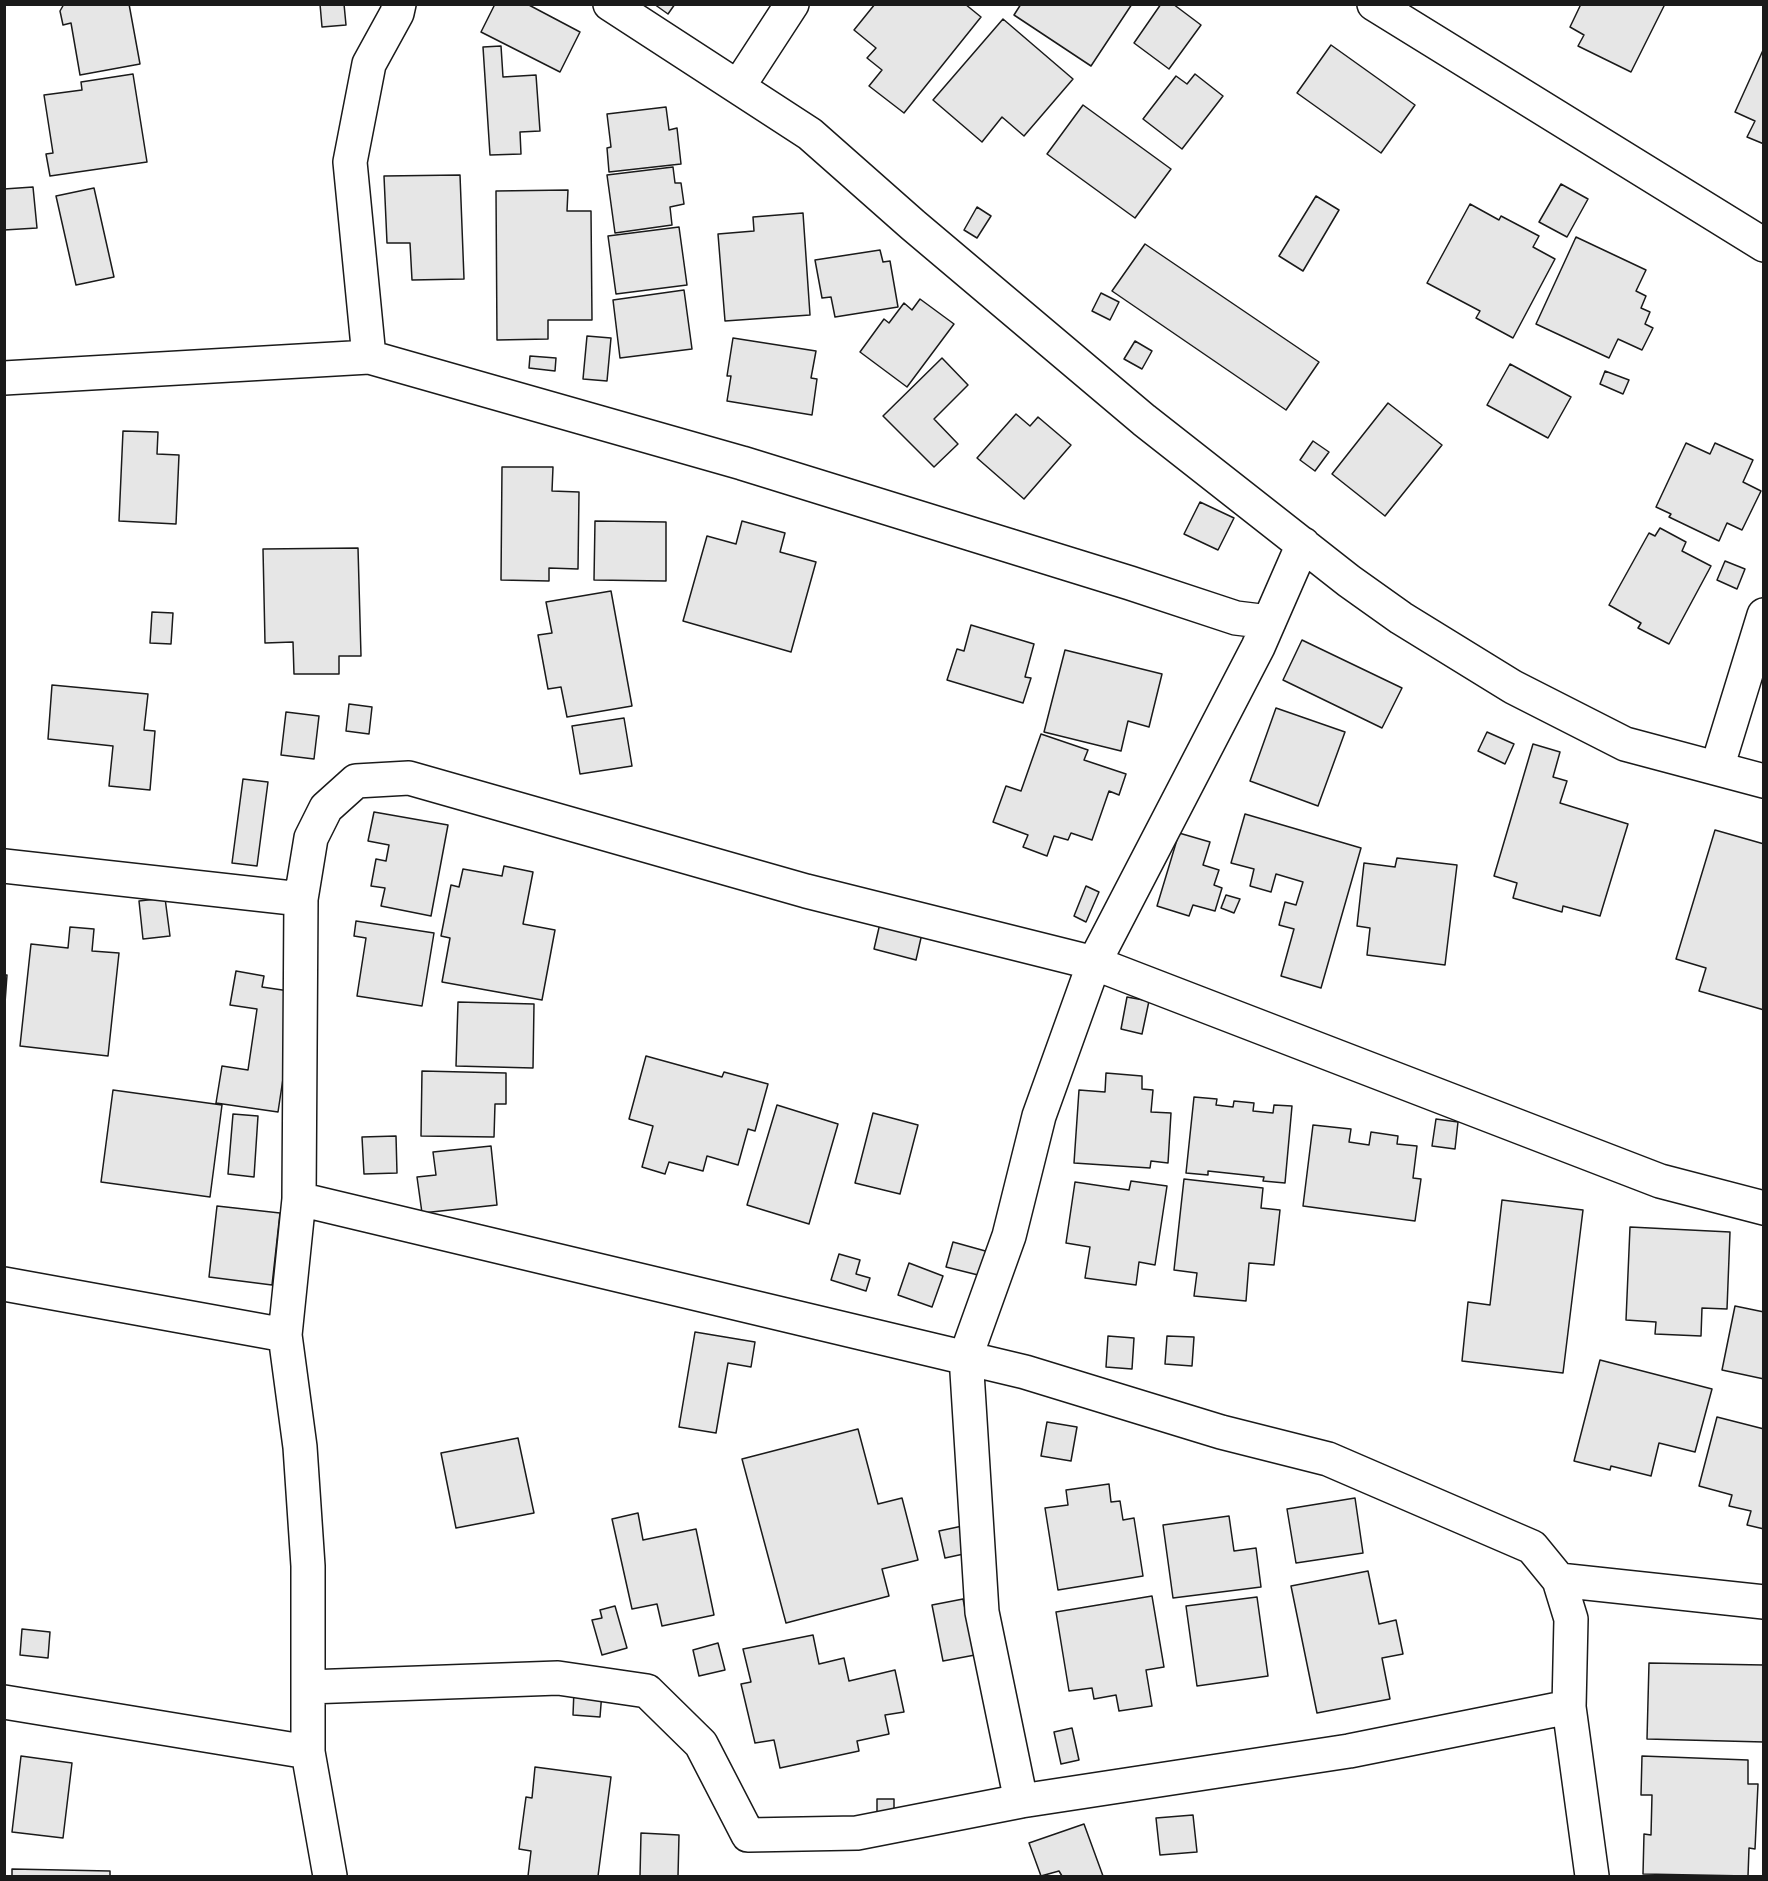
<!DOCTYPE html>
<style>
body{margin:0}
#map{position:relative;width:1768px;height:1881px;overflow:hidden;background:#fff;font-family:Quicksand,sans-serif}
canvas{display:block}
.frame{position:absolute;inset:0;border:6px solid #1a1a1a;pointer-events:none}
</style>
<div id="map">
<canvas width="1768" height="1881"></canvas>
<div class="frame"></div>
</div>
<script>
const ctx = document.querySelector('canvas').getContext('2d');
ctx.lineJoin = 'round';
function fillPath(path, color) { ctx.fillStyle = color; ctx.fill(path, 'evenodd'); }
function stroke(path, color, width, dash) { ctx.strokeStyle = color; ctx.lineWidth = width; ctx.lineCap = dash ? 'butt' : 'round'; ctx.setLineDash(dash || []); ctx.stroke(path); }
const building = new Path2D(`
 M64,4H129L140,64L80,75L71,23L63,25L60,11Z
 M320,4H344L346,25L322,27Z
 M495,4H527L580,32L560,72L481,32Z
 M654,4H675L668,14Z
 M875,4H965L981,17L904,113L869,86L882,70L867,58L876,48L854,30Z
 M1021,4H1132L1091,66L1014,15Z
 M1161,4H1173L1201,25L1169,69L1134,43Z
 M1581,4H1665L1631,72L1578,46L1584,35L1570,27Z
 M1003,19L1073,79L1024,136L1002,117L982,142L933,100Z
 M1331,45L1415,105L1381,153L1297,93Z
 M501,46L503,77L536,75L540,131L520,132L521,154L490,155L483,47Z
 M1764,48V144L1747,137L1755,121L1735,112Z
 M133,74L147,162L50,176L46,154L53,153L44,95L82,90L81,82Z
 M1195,74L1223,96L1182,149L1143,119L1176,76L1187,84Z
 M1083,105L1171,169L1135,218L1047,154Z
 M666,107L669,130L677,128L681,164L609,172L607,148L611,147L607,114Z
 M673,167L675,183H681L684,204L670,207L672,225L615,233L607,175Z
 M460,175L464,279L412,280L410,243H387L384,176Z
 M1561,184L1588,199L1567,237L1539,222Z
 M33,187L37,228L4,230V189Z
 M94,188L114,277L76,285L56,196Z
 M568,190L567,211H591L592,320H548V339L497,340L496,191Z
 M1316,196L1339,210L1303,271L1279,256Z
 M1470,204L1499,220L1501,216L1539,236L1533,247L1555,259L1513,338L1476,318L1480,311L1427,283Z
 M977,207L991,216L977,238L964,230Z
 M803,213L810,315L725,321L718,234L754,231L753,217Z
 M679,227L687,285L616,294L608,236Z
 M1576,237L1646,270L1636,291L1646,296L1641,308L1650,312L1645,324L1653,328L1642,350L1618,339L1609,358L1536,324Z
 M1145,244L1319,362L1286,410L1112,291Z
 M880,250L883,262L890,261L898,307L835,317L831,297L822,298L815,260Z
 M684,290L692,349L620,358L613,300Z
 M1101,293L1119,302L1110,320L1092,311Z
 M920,299L954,324L907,387L860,352L884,319L889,323L904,303L912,310Z
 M587,336L611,338L607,381L583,379Z
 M733,338L816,351L811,378L817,379L812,415L727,401L731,376H727Z
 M1135,341L1152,351L1142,369L1124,359Z
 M530,356L556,358L555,371L529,368Z
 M942,358L968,385L934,419L958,444L934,467L883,416Z
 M1510,364L1571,397L1548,438L1487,405Z
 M1605,371L1629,380L1623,394L1600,384Z
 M1388,403L1442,445L1385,516L1332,474Z
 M1016,414L1030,426L1038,417L1071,445L1024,499L977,458Z
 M123,431L158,432L157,454L179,455L176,524L119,521Z
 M1313,441L1329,452L1315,471L1300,460Z
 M1686,443L1710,454L1715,443L1753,460L1743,482L1761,491L1742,530L1727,523L1719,541L1669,517L1671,514L1656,507Z
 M502,467H553L552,491L579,492L578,569L549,568V581L501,580Z
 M1200,502L1234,518L1218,550L1184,534Z
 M595,521L666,522V581L594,580Z
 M742,521L785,533L780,552L816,562L791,652L683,621L707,536L736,544Z
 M1660,528L1686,542L1682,551L1711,566L1669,644L1638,628L1641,623L1609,605L1649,533L1655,536Z
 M358,548L361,656H339V674H294L293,642L265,643L263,549Z
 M1725,561L1745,569L1737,589L1717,580Z
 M611,591L632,706L567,717L561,687L548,689L538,635L552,633L546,602Z
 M152,612L173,613L171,644L150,643Z
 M971,625L1034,644L1025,677L1031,678L1023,703L947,680L957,649L964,651Z
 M1302,640L1402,688L1382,728L1283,680Z
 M1065,650L1162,674L1149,727L1128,721L1121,751L1044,732Z
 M52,685L148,694L144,730L155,731L150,790L109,786L113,746L48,739Z
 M349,704L372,707L369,734L346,731Z
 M1276,708L1345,732L1318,806L1250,781Z
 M286,712L319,716L314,759L281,755Z
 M624,718L632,766L580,774L572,726Z
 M1487,732L1514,744L1505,764L1478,751Z
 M1041,734L1088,750L1084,760L1126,774L1119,795L1109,791L1092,840L1071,833L1068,840L1054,836L1047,856L1023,847L1028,835L993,822L1006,786L1021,791Z
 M1533,744L1560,752L1553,777L1567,781L1560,803L1628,824L1600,916L1563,906L1562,912L1513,898L1517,883L1494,876Z
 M243,779L268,782L257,866L232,863Z
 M374,812L448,825L431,916L381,906L385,888L371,886L376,859L386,861L389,845L368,841Z
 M1245,814L1361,848L1321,988L1281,976L1294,929L1279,925L1285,902L1296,905L1303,882L1276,874L1271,892L1250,886L1254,869L1231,863Z
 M1715,830L1764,844V1010L1699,991L1706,968L1676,959Z
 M1179,833L1210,842L1203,865L1219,870L1214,885L1222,888L1215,911L1193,905L1189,916L1157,906Z
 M1397,858L1457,865L1445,965L1367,955L1370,928L1357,926L1364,863L1395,867Z
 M504,866L533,872L523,924L555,930L542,1000L442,982L450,938L441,936L451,885L459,887L463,869L502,876Z
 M1086,886L1099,892L1086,922L1074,916Z
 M1226,895L1240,899L1234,913L1221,908Z
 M165,898L170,936L143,939L139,901Z
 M881,919L923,929L916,960L874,949Z
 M356,921L434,933L422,1006L357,996L366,938L354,936Z
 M70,927L94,929L92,951L119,953L108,1056L20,1046L31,944L68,948Z
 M236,971L264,976L262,987L296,992L278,1112L216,1103L222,1066L248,1070L257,1009L230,1005Z
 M4,975H7L4,1017Z
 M1127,997L1149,1001L1142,1034L1121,1029Z
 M458,1002L534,1004L533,1068L456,1066Z
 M646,1056L722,1077L724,1072L768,1084L755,1131L748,1129L738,1165L707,1156L703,1171L669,1162L665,1174L642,1167L653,1126L629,1119Z
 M422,1071L506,1073V1104H495L494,1137L421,1136Z
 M1106,1073L1142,1076V1089L1153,1090L1151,1112L1171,1113L1168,1163L1151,1161L1150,1168L1074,1163L1079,1090L1105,1092Z
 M113,1090L222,1105L210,1197L101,1182Z
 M1194,1097L1217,1099L1216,1105L1233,1107L1234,1101L1254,1103L1253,1111L1273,1113L1274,1105L1292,1106L1285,1183L1263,1181L1264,1177L1208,1171V1175L1186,1173Z
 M777,1105L838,1124L809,1224L747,1205Z
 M873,1113L918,1125L900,1194L855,1183Z
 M233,1114L258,1116L254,1177L228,1174Z
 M1436,1119L1458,1122L1455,1149L1432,1146Z
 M1313,1125L1351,1129L1349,1142L1369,1145L1371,1132L1398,1136L1397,1144L1417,1146L1413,1178L1421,1179L1415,1221L1303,1206Z
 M396,1136L397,1173L364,1174L362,1137Z
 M491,1146L497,1205L422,1213L417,1177L436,1175L433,1152Z
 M1184,1179L1263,1188L1261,1208L1280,1210L1274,1265L1249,1263L1246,1301L1194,1296L1197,1273L1174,1270Z
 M1131,1181L1167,1186L1155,1265L1139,1262L1136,1285L1085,1278L1090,1247L1066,1243L1075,1182L1129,1190Z
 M1502,1200L1583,1210L1563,1373L1462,1361L1468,1302L1490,1305Z
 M217,1206L280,1213L272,1285L209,1277Z
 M1630,1227L1730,1232L1727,1309L1702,1308L1701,1336L1655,1334L1656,1322L1626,1320Z
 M953,1242L989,1252L982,1276L946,1267Z
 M839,1254L860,1260L856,1274L870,1278L866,1291L831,1280Z
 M909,1263L943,1276L932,1307L898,1295Z
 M1735,1306L1764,1312V1379L1722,1370Z
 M695,1332L755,1342L751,1367L728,1363L716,1433L679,1427Z
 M1108,1336L1134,1338L1132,1369L1106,1367Z
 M1167,1336L1194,1337L1192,1366L1165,1364Z
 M1600,1360L1712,1389L1695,1452L1659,1443L1651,1476L1611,1466L1610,1470L1574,1461Z
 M1717,1417L1764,1429V1529L1747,1525L1751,1511L1729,1506L1732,1495L1699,1486Z
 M1047,1422L1077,1427L1071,1461L1041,1456Z
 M858,1429L878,1504L902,1498L918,1560L882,1569L889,1596L786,1623L742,1459Z
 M518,1438L534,1513L456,1528L441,1453Z
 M1109,1484L1111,1502L1120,1501L1123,1520L1134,1518L1143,1576L1058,1590L1045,1508L1068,1505L1066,1490Z
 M1355,1498L1363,1553L1296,1563L1287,1509Z
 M638,1513L643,1540L696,1529L714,1615L662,1626L657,1604L632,1609L612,1519Z
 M1229,1516L1234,1551L1256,1548L1261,1587L1173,1598L1163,1525Z
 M967,1525L973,1552L945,1558L939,1531Z
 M1368,1571L1379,1624L1396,1620L1403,1654L1382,1658L1390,1699L1317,1713L1291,1586Z
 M1152,1596L1164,1667L1146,1670L1152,1706L1119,1711L1116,1695L1094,1699L1092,1688L1069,1691L1056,1612Z
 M1257,1597L1268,1676L1197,1686L1186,1606Z
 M963,1599L975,1655L943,1661L932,1605Z
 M615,1606L627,1648L602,1655L592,1620L602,1618L600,1610Z
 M22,1629L50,1632L48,1658L20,1655Z
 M813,1635L819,1664L844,1658L849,1681L895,1670L904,1712L885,1715L889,1734L857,1741L859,1751L780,1768L774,1740L755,1743L741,1684L751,1682L743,1649Z
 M718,1643L725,1670L699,1676L693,1650Z
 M1649,1663L1764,1665V1742L1647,1739Z
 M574,1690L602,1692L600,1717L573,1715Z
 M1072,1728L1079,1760L1061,1764L1054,1732Z
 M21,1756L72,1763L63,1838L12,1832Z
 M1642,1756L1748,1760V1784H1758L1755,1849L1749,1848L1748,1876L1643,1874L1644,1834L1651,1835L1652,1795H1641Z
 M535,1767L611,1777L598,1876H528L531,1851L519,1849L526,1797L532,1798Z
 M877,1799H894V1818H877Z
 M1193,1815L1197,1852L1160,1855L1156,1818Z
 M1084,1824L1103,1876H1062L1059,1871L1041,1876L1029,1843Z
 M641,1833L679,1835L678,1876H640Z
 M12,1869L110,1871V1876H12Z`);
fillPath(building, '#e6e6e6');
stroke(building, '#1a1a1a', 1.5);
const minor = new Path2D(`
 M399,4L397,13L369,64L350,162L369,357L742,463L1130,583L1236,618L1269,622
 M610,4L810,134L913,225L1144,420L1349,581L1401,618L1513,687L1625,744L1764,781
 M1374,4L1764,245
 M738,87L792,4
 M4,378L369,357
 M1717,768L1764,615
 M4,866L301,899
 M299,1199L1025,1372L1221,1432L1328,1459L1532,1547L1559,1580L1571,1619L1569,1707L1592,1876
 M4,1284L285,1335
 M1559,1580L1764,1602
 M308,1687L558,1678L647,1691L701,1744L748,1835L857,1833L1021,1801L1349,1751L1569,1707
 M4,1702L308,1752
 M1021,1801L982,1612L966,1356L1009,1236L1039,1116L1094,963L1258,647L1303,544
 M330,1876L308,1752V1566L300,1447L285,1335L299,1199L301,899L311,838L326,808L356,781L409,778L806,891L1094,963L1660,1181L1764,1208`);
stroke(minor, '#1a1a1a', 36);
stroke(minor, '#fff', 33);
</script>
